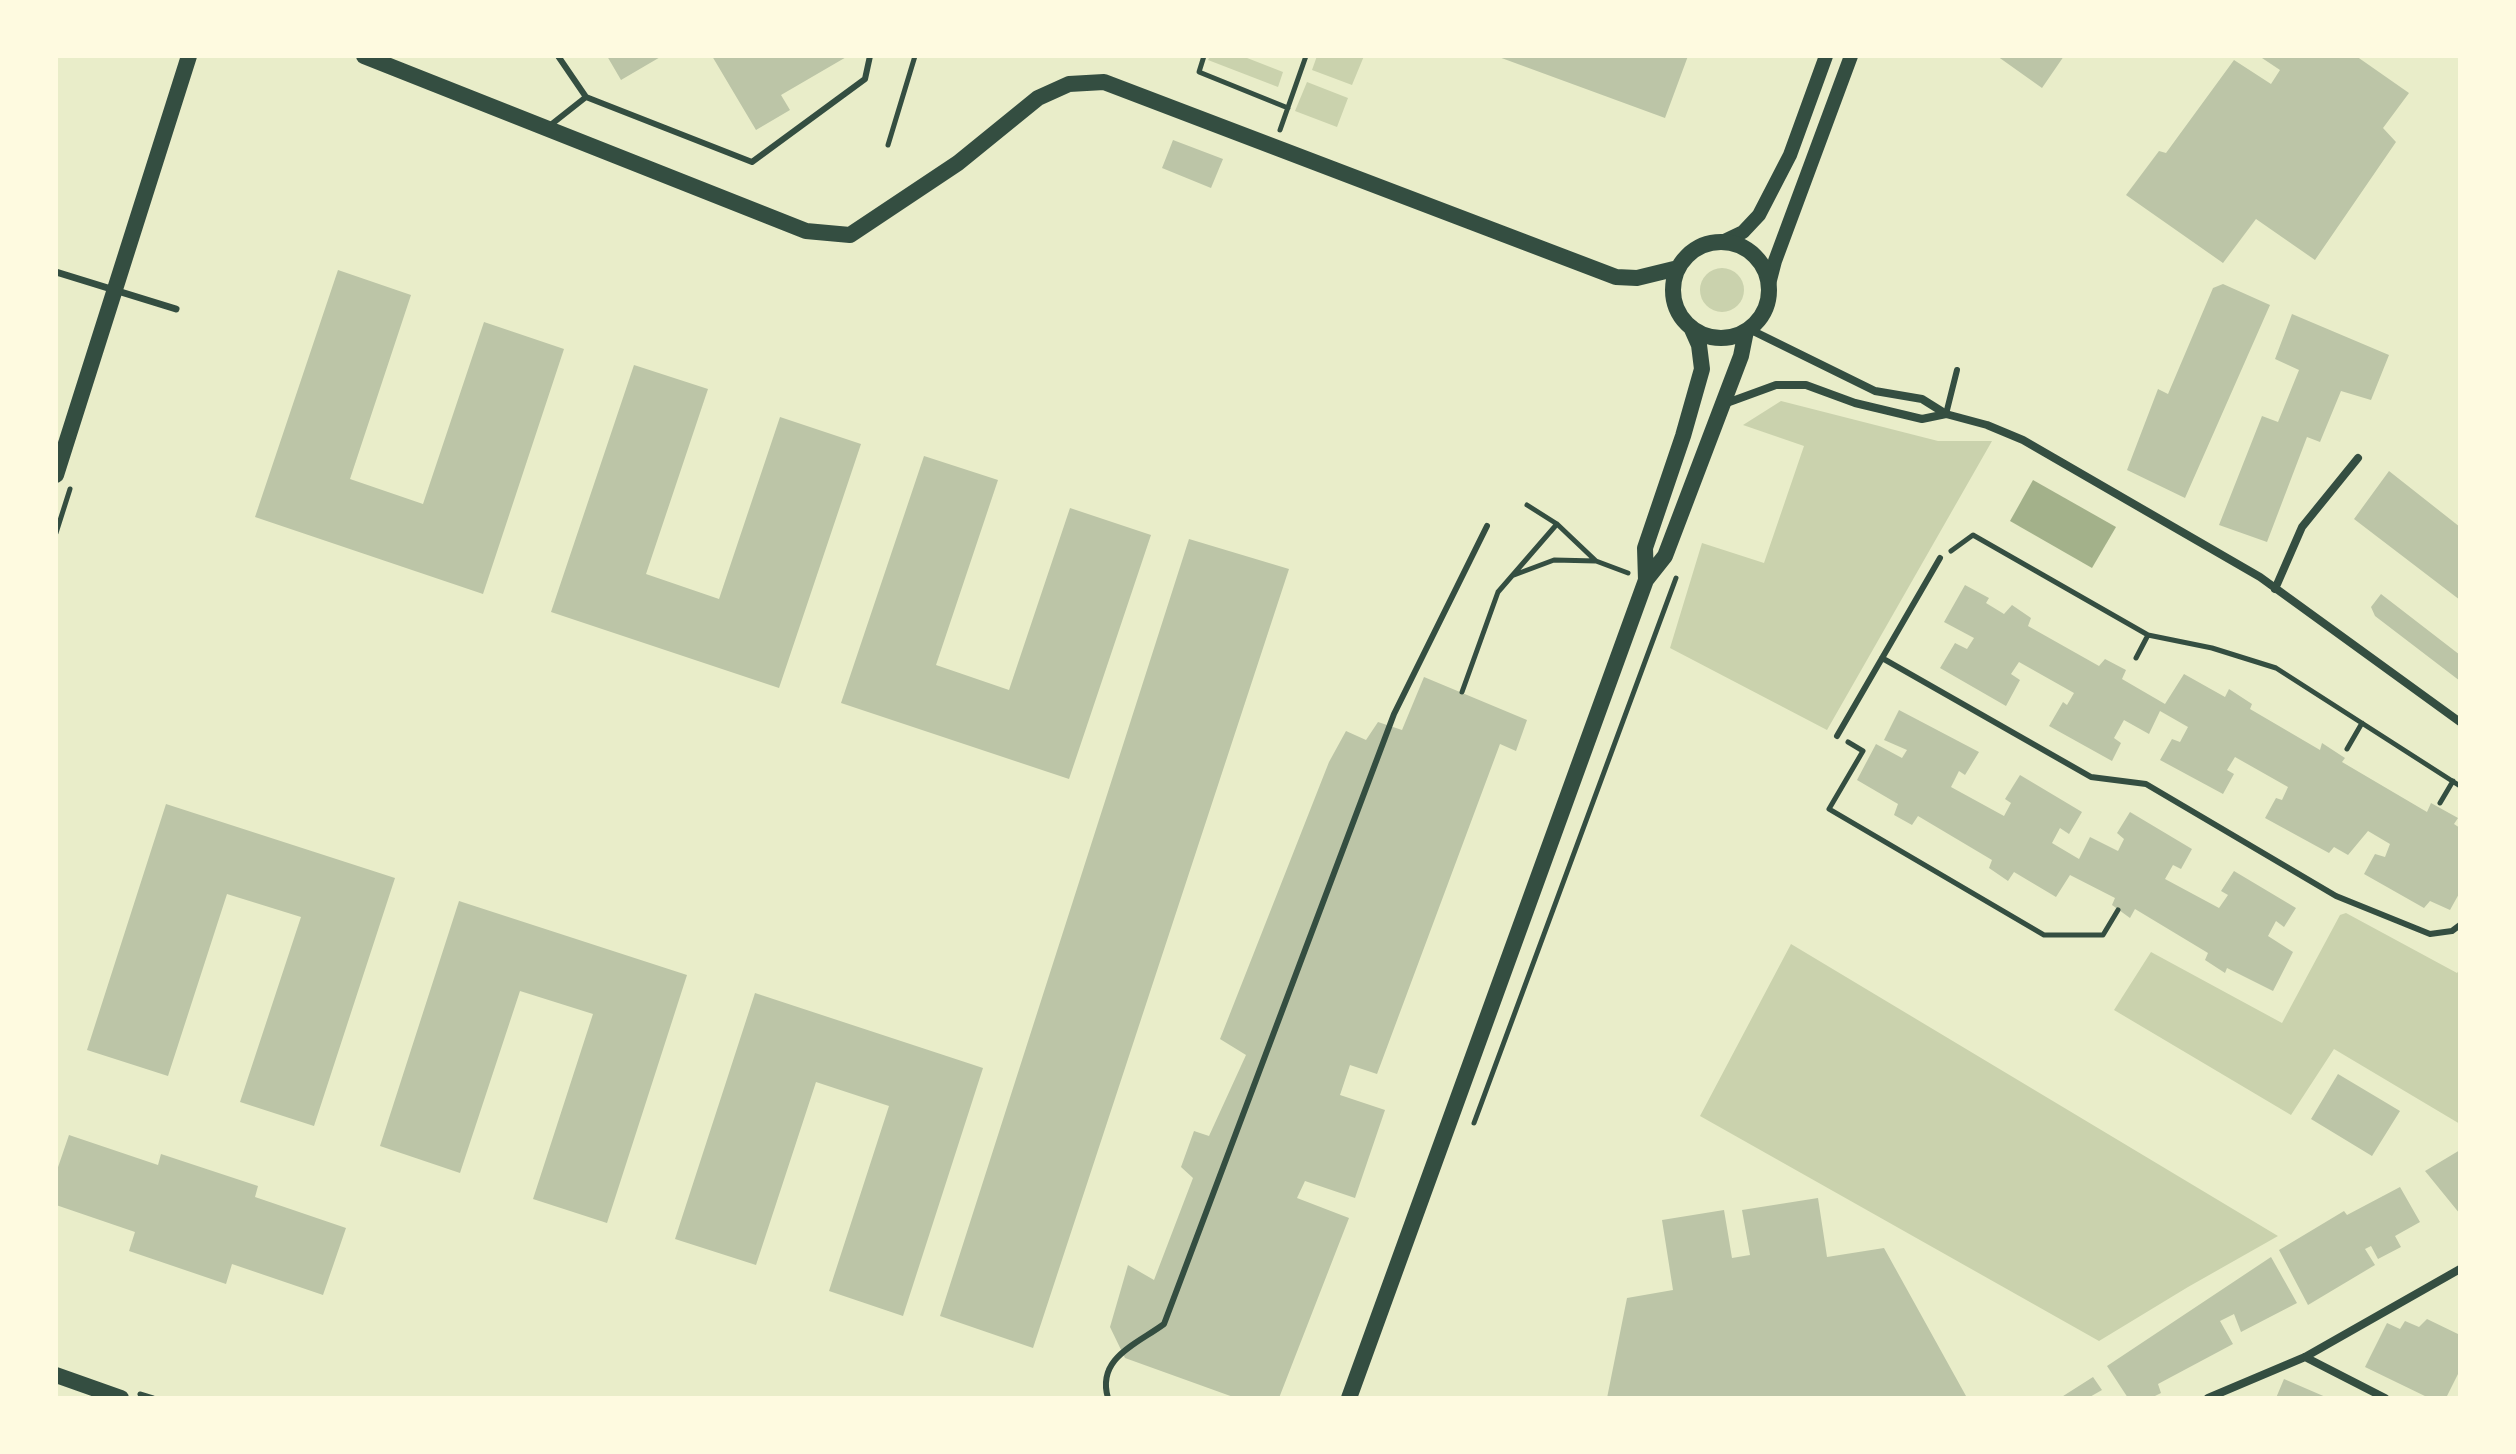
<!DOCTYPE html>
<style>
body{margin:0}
#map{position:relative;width:2516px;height:1454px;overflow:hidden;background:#e9edc9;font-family:"Golos Text",sans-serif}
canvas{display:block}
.frame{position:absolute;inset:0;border:58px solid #fefae0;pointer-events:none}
</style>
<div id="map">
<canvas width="2516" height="1454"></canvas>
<div class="frame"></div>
</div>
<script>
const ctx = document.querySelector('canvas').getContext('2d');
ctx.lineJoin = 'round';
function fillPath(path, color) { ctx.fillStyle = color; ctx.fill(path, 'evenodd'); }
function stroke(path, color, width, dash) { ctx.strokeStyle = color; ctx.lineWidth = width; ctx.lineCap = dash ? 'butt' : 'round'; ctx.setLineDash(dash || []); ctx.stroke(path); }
fillPath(new Path2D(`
 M1210,56H1242L1283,72L1278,87L1208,60Z
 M1317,56H1364L1352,85L1312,70Z
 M1307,82L1348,98L1337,127L1295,111Z
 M1700 290a22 22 0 1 1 44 0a22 22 0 1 1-44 0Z
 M1781,401L1938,441H1992L1827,730L1670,648L1702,543L1764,563L1804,446L1743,425Z
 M2346,913L2457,973L2460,969V1124L2334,1049L2291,1115L2114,1010L2151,952L2282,1023L2340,915Z
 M1791,944L2278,1236L2188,1287L2099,1341L1700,1116Z`), '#cad2ad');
fillPath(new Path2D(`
 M2033,480L2116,527L2092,568L2010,521Z`), '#a3b18a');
fillPath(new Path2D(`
 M607,56H662L621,80Z
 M712,56H848L781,95L790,110L756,130Z
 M1496,56H1688L1665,118Z
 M1997,56H2064L2042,88Z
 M2259,56H2356L2409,93L2383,128L2396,142L2315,260L2256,219L2223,263L2126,195L2159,151L2166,153L2234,60L2271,84L2280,70Z
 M1173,140L1223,159L1211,188L1162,168Z
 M338,270L411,295L350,479L423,504L484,322L564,349L483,594L255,517Z
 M2223,284L2270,305L2185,498L2127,470L2158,389L2168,394L2213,288Z
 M2292,314L2389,355L2371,400L2341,391L2320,442L2307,437L2267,542L2219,525L2262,416L2278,422L2299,370L2275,359Z
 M634,365L708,389L646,574L719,599L780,417L861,444L779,688L551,612Z
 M924,456L998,480L936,665L1009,690L1070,508L1151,535L1069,779L841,703Z
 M2389,471L2460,527V600L2354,519Z
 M1189,539L1289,569L1033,1348L940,1316Z
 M1965,585L1989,598L1986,603L2004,614L2012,605L2031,618L2028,626L2099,666L2105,659L2126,670L2122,679L2165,704L2184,674L2225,697L2229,689L2252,704L2250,709L2320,750L2322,743L2345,758L2342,762L2427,812L2431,803L2458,818L2454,824L2460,828V892L2450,910L2430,901L2424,908L2364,874L2375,854L2385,857L2390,844L2368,831L2348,855L2334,847L2329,853L2265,818L2276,798L2282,800L2288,787L2235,757L2227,770L2234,774L2223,794L2160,760L2172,739L2180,742L2188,727L2160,711L2149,734L2124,720L2114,738L2121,743L2112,761L2049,726L2063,702L2067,705L2074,693L2019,662L2011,674L2020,680L2006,706L1940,668L1955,643L1967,649L1974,638L1944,622Z
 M2381,594L2460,655V681L2375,616L2371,607Z
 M1424,677L1527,720L1516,751L1500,744L1377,1074L1350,1065L1340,1095L1385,1110L1355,1198L1305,1181L1297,1198L1349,1218L1279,1398H1236L1125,1358L1110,1327L1128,1265L1154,1280L1193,1178L1181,1167L1194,1131L1209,1136L1246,1055L1220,1039L1329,762L1346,731L1366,740L1378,722L1402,730Z
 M1899,710L1979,752L1965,775L1959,771L1951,787L2004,816L2011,803L2005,799L2020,775L2082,812L2069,834L2060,828L2052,843L2079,859L2090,837L2118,851L2124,839L2117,833L2130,812L2192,849L2181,869L2173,865L2165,879L2219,908L2228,895L2221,891L2234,871L2296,908L2284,927L2276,921L2268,936L2293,952L2273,991L2227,968L2225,973L2205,960L2208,953L2135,909L2130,918L2112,905L2115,898L2070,875L2056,897L2014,872L2008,881L1989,868L1992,860L1918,816L1912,825L1894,815L1898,804L1857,780L1876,744L1902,758L1907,750L1884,740Z
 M166,804L395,878L314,1126L240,1102L301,917L227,894L168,1076L87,1050Z
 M459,901L687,975L607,1223L533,1199L593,1014L520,991L460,1173L380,1146Z
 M755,993L983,1068L903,1316L829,1291L889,1106L816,1082L756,1265L675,1239Z
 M2338,1074L2400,1111L2372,1156L2311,1119Z
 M69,1135L158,1165L161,1154L258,1186L255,1197L346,1228L323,1295L232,1264L226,1284L129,1251L135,1232L56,1205V1173Z
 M2460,1150V1214L2425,1171Z
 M2400,1187L2420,1222L2395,1236L2401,1247L2378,1259L2371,1246L2365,1249L2375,1265L2308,1305L2279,1250L2344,1211L2347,1215Z
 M1818,1198L1827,1257L1884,1248L1966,1396L1963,1398H1607L1627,1298L1673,1290L1662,1220L1724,1210L1732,1258L1750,1255L1742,1210Z
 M2271,1257L2297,1303L2241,1332L2234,1314L2220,1321L2233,1344L2158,1384L2161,1393L2151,1398H2128L2107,1366Z
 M2427,1319L2460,1335V1370L2446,1398H2429L2365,1367L2387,1323L2400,1329L2405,1321L2419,1327Z
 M2093,1377L2102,1390L2088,1398H2060Z
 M2284,1379L2328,1398H2276Z`), '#bcc5a7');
stroke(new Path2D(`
 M1204,56L1199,72L1288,108
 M1280,130L1306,56
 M888,145L915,56
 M1527,505L1557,524L1596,561L1628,573
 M56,533L70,489
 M1951,551L1973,535L2148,635L2136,658
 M1514,575L1554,560L1596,561
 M2148,635L2212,648L2276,668L2460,786
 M1462,692L1498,592L1557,524
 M1848,742L1863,751L1829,809L2044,935H2103L2118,910
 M2347,749L2362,723
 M2440,803L2453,781
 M1474,1123L1676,578
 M140,1394L153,1398`), '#344e41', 5);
stroke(new Path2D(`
 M558,56L586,97L752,162L865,79L870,56
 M548,127L586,97
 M1946,414L1957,370
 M1882,658L2091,777L2146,784L2336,896L2430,934L2452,931L2460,925
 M1837,736L1940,558
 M1108,1398C1096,1358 1137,1344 1164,1324L1394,714L1487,526`), '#344e41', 6);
stroke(new Path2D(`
 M56,272L176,309`), '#344e41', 7);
stroke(new Path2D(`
 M1749,329L1875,391L1922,399L1946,414L1987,425L2023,440L2260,577L2460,722
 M1724,404L1776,385H1806L1855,403L1922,419L1946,414
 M2275,589L2302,527L2358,458
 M2305,1357L2385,1398
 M2208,1398L2305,1357L2460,1269`), '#344e41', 8);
stroke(new Path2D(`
 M1722,242L1743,232L1759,215L1790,155L1826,56
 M1769,284L1775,261L1851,56`), '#344e41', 14);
stroke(new Path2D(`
 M364,56L806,231L850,235L958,163L1038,98L1069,84L1104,82L1616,277L1637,278L1678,268
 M1673 290a48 48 0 1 1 96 0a48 48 0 1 1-96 0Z
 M56,475L189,56
 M1646,580L1645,548L1683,436L1702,369L1699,345L1691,327
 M56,1375L121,1398
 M1349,1398L1646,580L1665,556L1741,356L1746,331`), '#344e41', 16);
</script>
